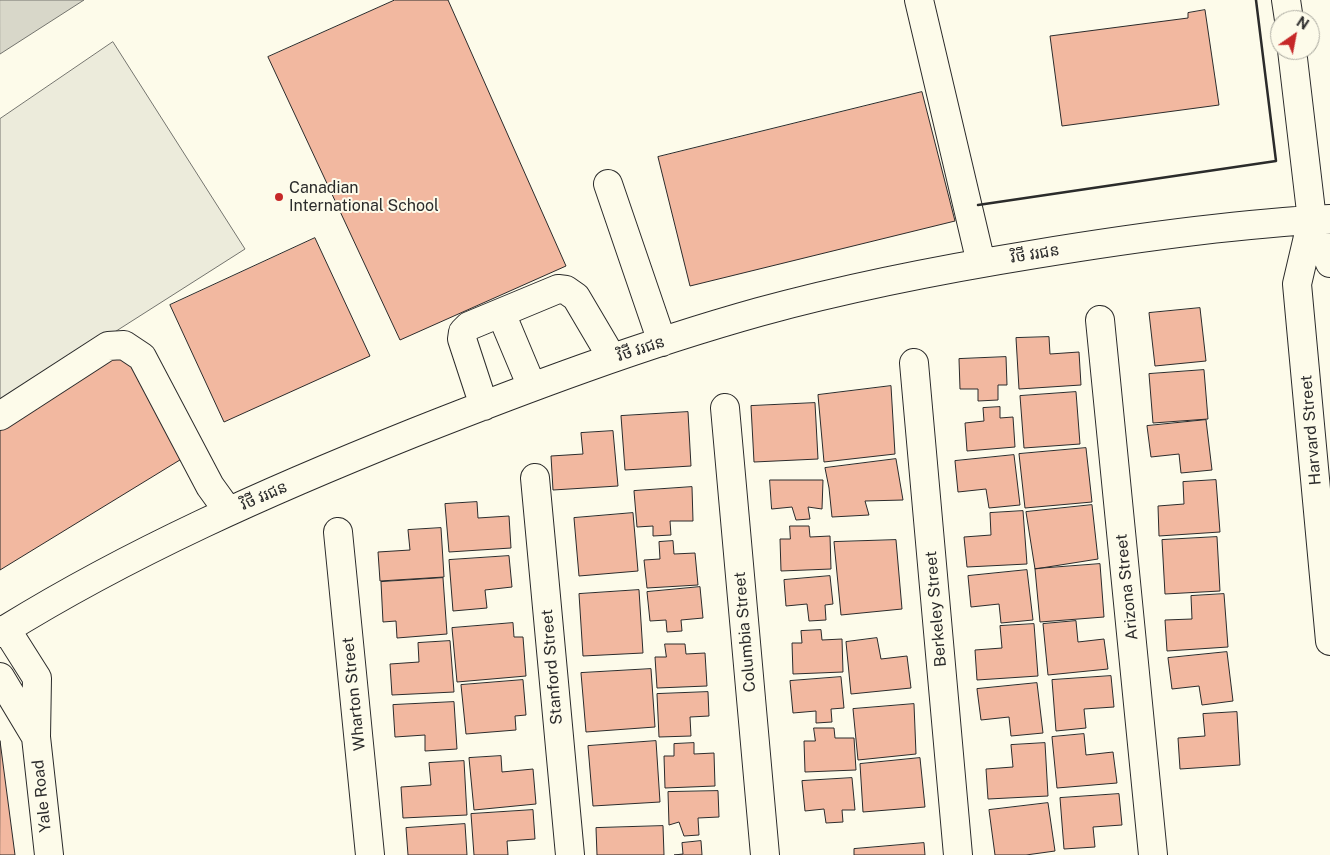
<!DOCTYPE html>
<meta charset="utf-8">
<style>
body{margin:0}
#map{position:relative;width:1330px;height:855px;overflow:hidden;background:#fdfbea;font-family:"Public Sans",sans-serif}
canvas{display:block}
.north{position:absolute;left:1270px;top:10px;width:50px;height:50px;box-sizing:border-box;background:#fdfbea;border:1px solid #a9a89e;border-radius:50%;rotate:33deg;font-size:14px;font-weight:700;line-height:20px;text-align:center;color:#2b2b2b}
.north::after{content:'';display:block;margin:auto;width:18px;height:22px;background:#c62828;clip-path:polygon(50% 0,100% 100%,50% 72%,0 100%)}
</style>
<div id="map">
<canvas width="1330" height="855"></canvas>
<div class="north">N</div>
</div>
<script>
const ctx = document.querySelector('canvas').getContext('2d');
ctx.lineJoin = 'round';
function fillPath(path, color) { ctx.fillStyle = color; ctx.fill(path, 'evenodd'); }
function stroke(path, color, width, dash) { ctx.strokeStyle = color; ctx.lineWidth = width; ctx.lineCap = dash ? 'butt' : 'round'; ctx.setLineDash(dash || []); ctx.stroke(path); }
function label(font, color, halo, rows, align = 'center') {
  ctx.font = font + ' "Public Sans","Noto Sans Khmer",sans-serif'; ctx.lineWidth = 4; ctx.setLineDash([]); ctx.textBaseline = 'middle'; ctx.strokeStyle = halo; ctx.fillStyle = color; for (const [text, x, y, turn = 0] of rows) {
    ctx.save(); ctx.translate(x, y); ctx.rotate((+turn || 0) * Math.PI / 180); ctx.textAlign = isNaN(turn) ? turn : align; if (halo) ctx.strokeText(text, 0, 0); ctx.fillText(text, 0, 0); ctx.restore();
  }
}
const green = new Path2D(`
 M113,42L245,249L0,405V119Z`);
fillPath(green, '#ecebdb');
stroke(green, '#74746e', 1);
const water = new Path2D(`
 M0,0H84L0,54Z`);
fillPath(water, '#d8d7c9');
stroke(water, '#74746e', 1);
const building = new Path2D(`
 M395,0H448L566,266L400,340L268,57Z
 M1205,10L1219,105L1062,126L1050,36L1188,18V13Z
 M922,92L955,221L690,286L658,157Z
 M315,238L370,356L224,422L170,305Z
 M1200,308L1206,361L1155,366L1149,313Z
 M1049,337L1050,354L1079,352L1081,385L1019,389L1016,338Z
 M123,351L188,455L0,570V426Z
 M1006,357L1007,385H998V400L978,401V389H960L959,359Z
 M1204,370L1208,419L1153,423L1149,374Z
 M891,386L895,454L824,462L818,395Z
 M1076,392L1080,444L1024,448L1020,396Z
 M815,403L818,459L754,462L751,406Z
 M1000,407V418L1013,417L1015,447L967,451L965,423L984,421L983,408Z
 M688,412L691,466L625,470L621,416Z
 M1206,420L1212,470L1181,473L1179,454L1151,457L1147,426Z
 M613,431L618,486L553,490L551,456L583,454L581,433Z
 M1086,448L1092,502L1025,508L1019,454Z
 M1014,455L1020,505L989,508L986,489L958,492L955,461Z
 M896,459L903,500L865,501L869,515L832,517L829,488L825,468Z
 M770,480H823L822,509L808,507L810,519L796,520L792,507L772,509Z
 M1216,480L1220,532L1159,536L1158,506L1184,504L1183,482Z
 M692,487L693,521H670L671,535L653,536V526L637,527L634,491Z
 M477,502L478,518L509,516L511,548L449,552L445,504Z
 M1092,505L1098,559L1035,569L1026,512Z
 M1023,511L1027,564L967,567L964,537L991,535L990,513Z
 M633,513L638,571L579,576L574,518Z
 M790,526H809L810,537L830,536L831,569L781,571L780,539H790Z
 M441,528L444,577L380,581L378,552L410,550L408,530Z
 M1217,537L1220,591L1165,594L1162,540Z
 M896,540L902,609L841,615L834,542Z
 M673,541L674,554L695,553L698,585L647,588L644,560L660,559L659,542Z
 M509,556L512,587L485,590L487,608L453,611L449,560Z
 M1100,564L1104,617L1040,622L1035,569Z
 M1027,570L1033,620L1001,623L999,604L971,607L968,576Z
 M830,576L833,604L825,605L826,620L809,621L807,604L786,606L784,580Z
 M443,578L447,634L397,638L396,621L383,622L381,582Z
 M700,587L703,618L681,620L682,631L667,632L666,620L650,621L647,592Z
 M639,590L643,653L583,656L579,594Z
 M1224,594L1228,647L1167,651L1165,620L1192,619L1191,596Z
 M1076,621L1078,642L1104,639L1108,669L1048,675L1043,624Z
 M513,623L514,637H523L526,676L457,682L452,628Z
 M1034,624L1038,676L977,680L975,650L1002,648L1000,626Z
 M821,630L822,640L842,639L843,672L793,674L792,643H802L801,631Z
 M877,638L881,659L907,656L911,688L851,694L846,642Z
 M450,641L454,692L392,695L390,664L419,662L418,643Z
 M665,644H685L686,654L705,653L707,686L657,688L655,657H666Z
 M1227,652L1233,701L1202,705L1199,686L1172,689L1168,658Z
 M651,669L655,727L586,732L581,673Z
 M1111,676L1114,707L1084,709L1086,728L1056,731L1052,680Z
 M841,677L844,708L831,709L832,722L816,723V711L793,713L790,681Z
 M523,680L526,715L515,716L516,730L466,734L461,685Z
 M1037,683L1043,733L1011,736L1009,717L981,720L977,689Z
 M708,692L709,716L690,717L691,736L659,737L657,694Z
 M454,702L457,749L425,751V735L395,737L393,705Z
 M914,704L916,754L858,760L853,709Z
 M1237,712L1240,765L1180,769L1178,738L1205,736L1203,714Z
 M814,728H834L835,738H854L856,770L805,772L804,741H815Z
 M1084,734L1086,755L1113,752L1117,783L1057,788L1052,737Z
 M0,741L15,855H0Z
 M656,741L660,802L593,806L588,746Z
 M694,743V754L714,753L715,786L665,788L664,756H674V744Z
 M1045,743L1048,796L988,799L986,769L1013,767L1011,745Z
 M501,756L502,772L533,769L536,804L474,810L469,758Z
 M920,758L925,807L863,812L860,764Z
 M464,761L467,815L403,818L401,787L431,785L429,763Z
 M852,778L855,810H842L843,822L826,823L824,809L805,811L802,781Z
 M718,791L719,817L698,818L699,835L684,836L679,822L669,825L668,792Z
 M1119,794L1122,825L1093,827L1095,847L1064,849L1060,798Z
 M1048,803L1055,851L1026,855H995L989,810Z
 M533,810L535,839L507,841L508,855H474L471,814Z
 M465,824L467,855H408L406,828Z
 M663,826L664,855H597L596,828Z
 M701,841L702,855H674L683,854L682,843Z
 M924,843L925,855H854V849Z`);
fillPath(building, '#f2b8a0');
stroke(building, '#2b2b2b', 1);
const minor = new Path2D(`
 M919,0L981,263
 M1286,0L1289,20
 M1292,50L1312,220L1330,263
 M608,184L662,342
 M1312,220L1297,284L1330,641
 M501,313L532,387
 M1100,320L1153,855
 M914,363L958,855
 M484,406L462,339L463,332L469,326L558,289L566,290L576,297L612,358
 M725,408L765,855
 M0,416L108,346L124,345L142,357L210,486L228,511
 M535,478L570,855
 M338,532L370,855
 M6,629L37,678L36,737L49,855
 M0,633C130,552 271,490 413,433C527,388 641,345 759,312C850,287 943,269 1036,254C1133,238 1231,224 1330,219
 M0,677L36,737`);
stroke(minor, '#2b2b2b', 30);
stroke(minor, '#fdfbea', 28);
stroke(new Path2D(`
 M978,205L1276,161L1256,0`), '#2b2b2b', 2.5);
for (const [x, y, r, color] of [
 [279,197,5,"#c62828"]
]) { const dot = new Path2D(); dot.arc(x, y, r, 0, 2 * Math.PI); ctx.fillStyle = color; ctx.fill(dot); stroke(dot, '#fdfbea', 2); }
label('16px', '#2b2b2b', '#fdfbea', [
 ["Canadian",289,188],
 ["International School",289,206]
], 'left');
label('16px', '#2b2b2b', '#fdfbea', [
 ["វិថី វរជន",1035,254,-9],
 ["វិថី វរជន",641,349,-18],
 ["Harvard Street",1311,430,-95],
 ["វិថី វរជន",264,496,-23],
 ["Arizona Street",1127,587,-96],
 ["Berkeley Street",936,609,-95],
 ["Columbia Street",745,632,-95],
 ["Stanford Street",552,667,-95],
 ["Wharton Street",354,694,-96],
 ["Yale Road",42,796,-96]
]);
</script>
